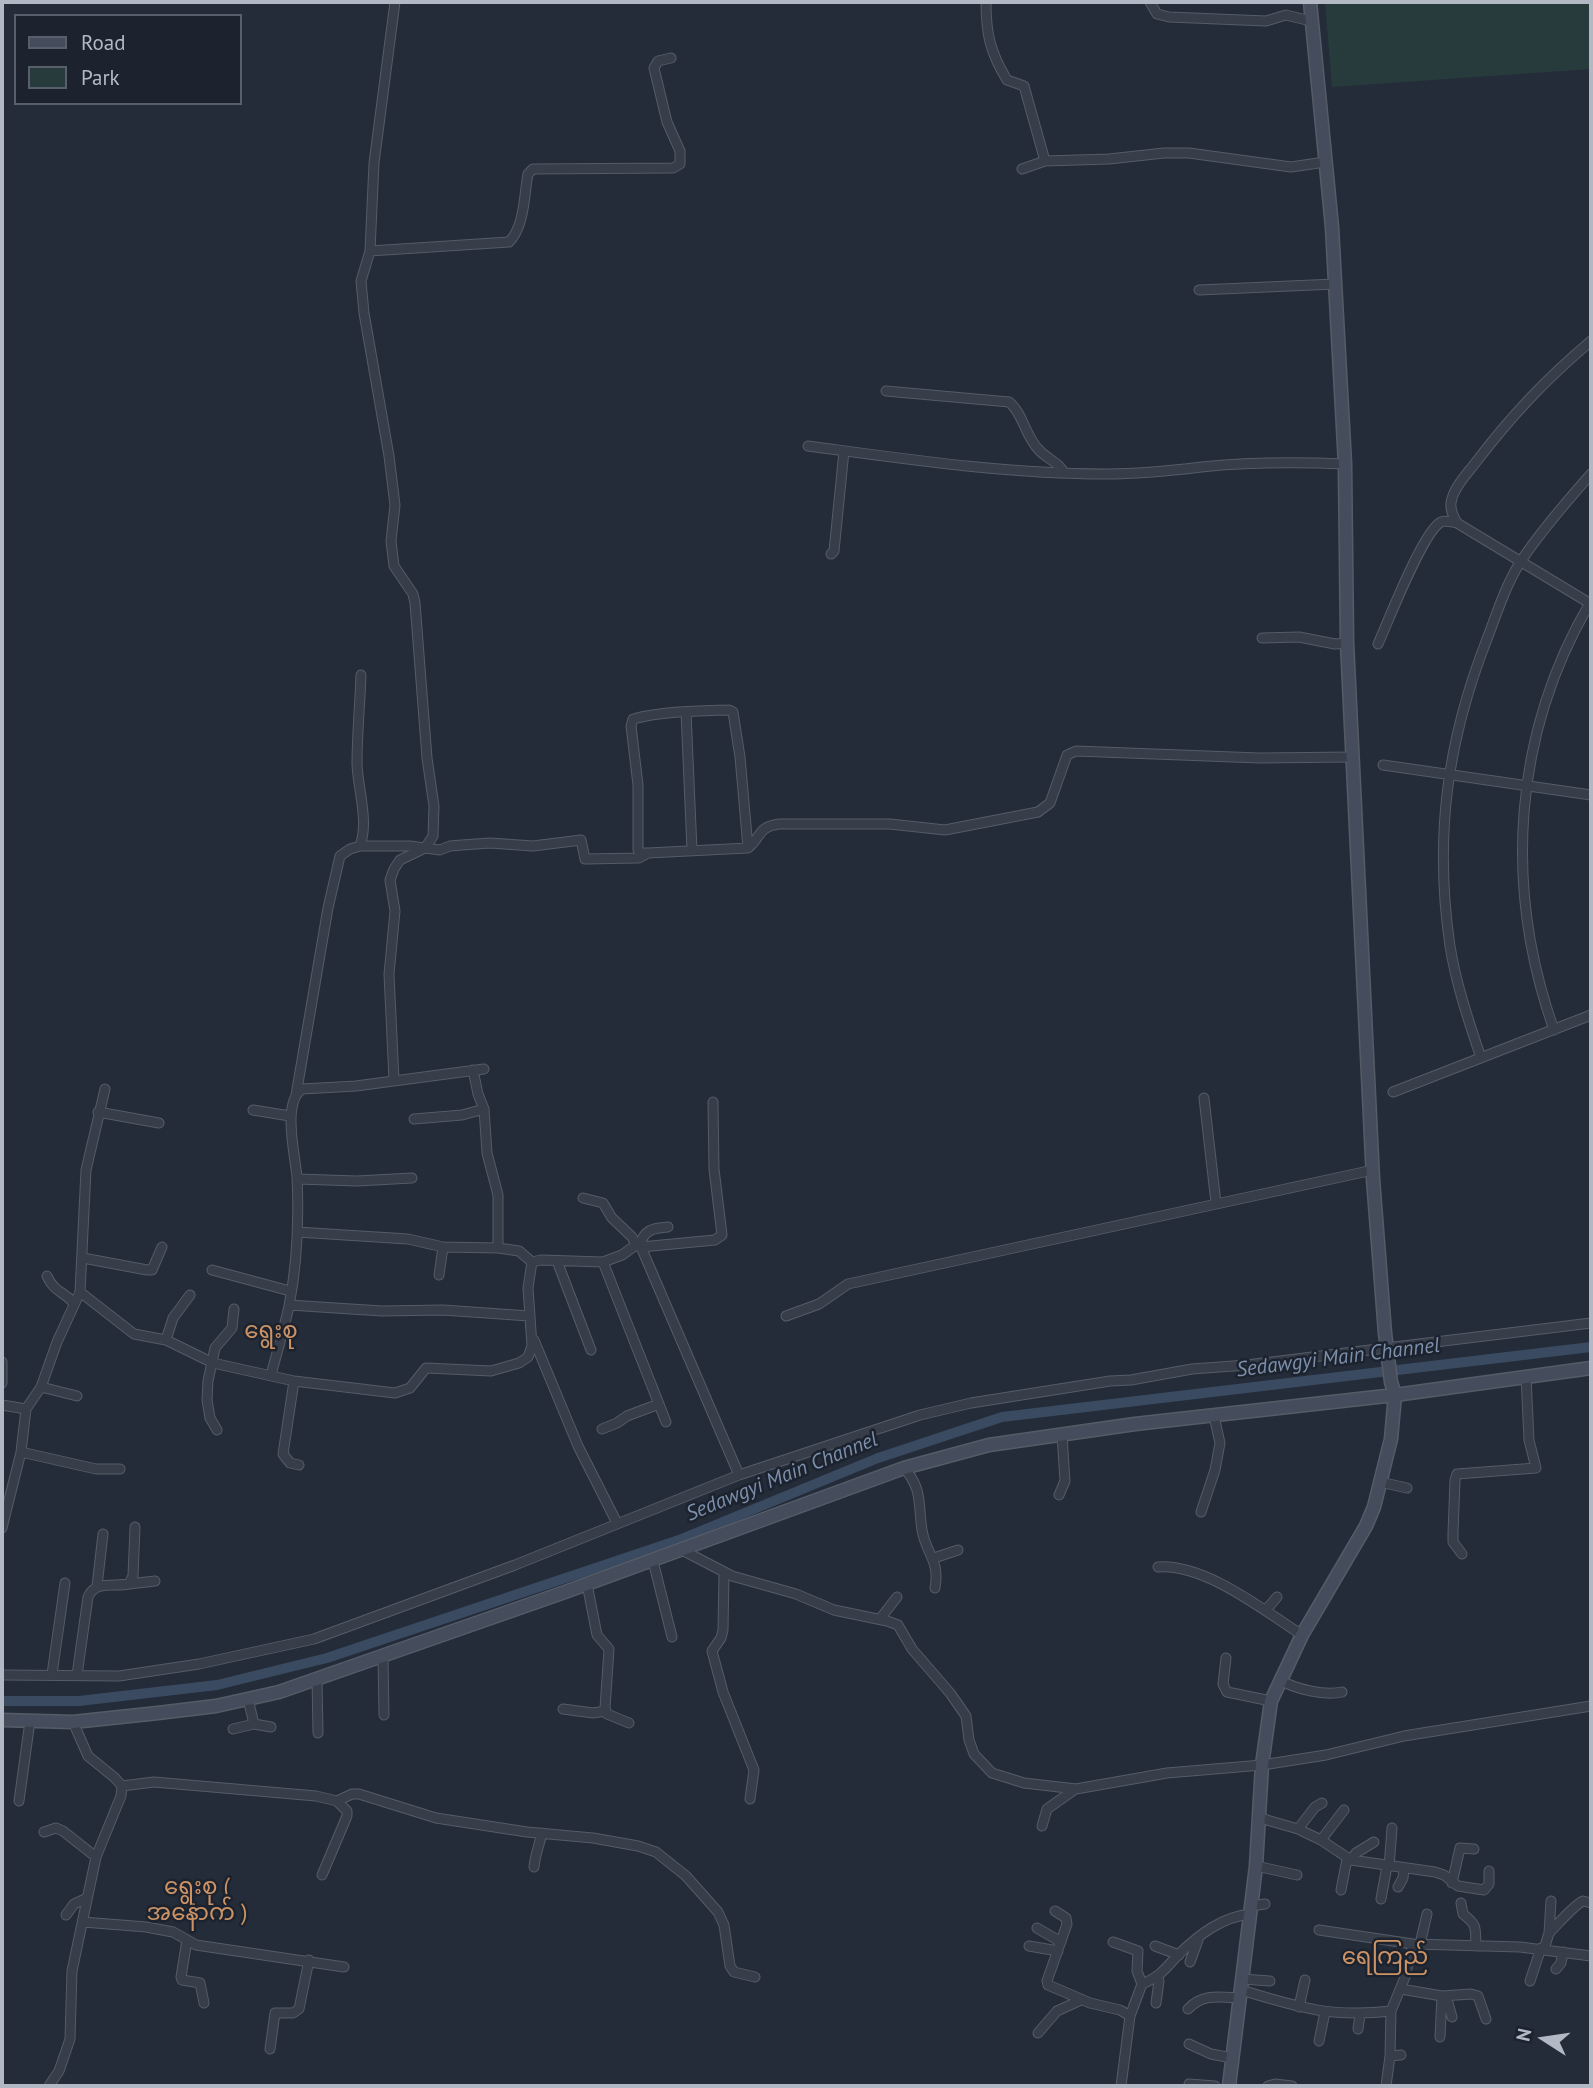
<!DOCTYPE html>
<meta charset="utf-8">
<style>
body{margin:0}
#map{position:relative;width:1593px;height:2088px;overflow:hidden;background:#232c38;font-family:"PT Sans",sans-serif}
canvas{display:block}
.frame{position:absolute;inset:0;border:4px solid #b2b9c5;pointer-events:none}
.legend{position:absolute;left:14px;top:14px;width:228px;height:91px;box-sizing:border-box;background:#1c232e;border:2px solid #585f6a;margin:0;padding:9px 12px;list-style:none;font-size:21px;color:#b2b9c5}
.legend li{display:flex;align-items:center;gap:14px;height:35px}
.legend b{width:35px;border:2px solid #585f6a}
.north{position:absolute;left:1509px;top:2004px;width:70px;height:70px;-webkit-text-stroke:5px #1c232e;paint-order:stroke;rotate:282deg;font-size:19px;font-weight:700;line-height:28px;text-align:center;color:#b2b9c5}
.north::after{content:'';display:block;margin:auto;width:24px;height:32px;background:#b2b9c5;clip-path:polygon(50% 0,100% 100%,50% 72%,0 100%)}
</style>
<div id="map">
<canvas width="1593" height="2088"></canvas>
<div class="frame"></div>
<ul class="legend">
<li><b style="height:9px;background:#454d5c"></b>Road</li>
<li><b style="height:19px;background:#283b3c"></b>Park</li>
</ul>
<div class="north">N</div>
</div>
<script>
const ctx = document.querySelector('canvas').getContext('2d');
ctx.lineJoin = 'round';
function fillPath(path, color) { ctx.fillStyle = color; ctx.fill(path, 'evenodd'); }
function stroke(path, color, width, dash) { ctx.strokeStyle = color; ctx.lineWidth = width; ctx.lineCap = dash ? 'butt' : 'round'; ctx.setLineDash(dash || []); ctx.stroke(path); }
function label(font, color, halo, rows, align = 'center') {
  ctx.font = font + ' "PT Sans","Noto Sans Myanmar",sans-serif'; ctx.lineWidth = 5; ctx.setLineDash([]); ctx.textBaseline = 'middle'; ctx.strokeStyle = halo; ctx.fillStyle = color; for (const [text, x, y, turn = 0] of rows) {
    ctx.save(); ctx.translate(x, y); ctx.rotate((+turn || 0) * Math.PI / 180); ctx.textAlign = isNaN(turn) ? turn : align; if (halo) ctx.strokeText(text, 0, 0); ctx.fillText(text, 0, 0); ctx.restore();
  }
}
fillPath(new Path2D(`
 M1325,2H1591V69L1332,87Z`), '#283b3c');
stroke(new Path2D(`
 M2,1701H79L217,1685L327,1658L679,1540L878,1458L1002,1417L1591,1347`), '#3a4a61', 10);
const street = new Path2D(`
 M986,2C986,34 990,52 1007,80L1024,86L1045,161
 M1150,2L1157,14L1169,17L1266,21L1286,15L1311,21
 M1022,169L1045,161L1109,159L1164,153H1189L1291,167L1325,162
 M370,251L509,242C525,226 524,194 528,174L533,169L673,168L680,164V151L667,122L654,68L658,61L671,58
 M1199,290L1335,284
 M886,391L1009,402C1023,413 1025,436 1039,450C1047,459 1059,462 1064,473
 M808,446C906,459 1006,474 1106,474C1138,474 1169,471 1201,467C1249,462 1298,462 1345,464
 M1457,523C1454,517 1450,511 1451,503C1453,488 1467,474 1476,462C1512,415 1546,379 1591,341
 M831,554L834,551L844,451
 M1262,638L1299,637L1335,644L1347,643
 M1378,644C1388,622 1423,531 1441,522C1446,520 1451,522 1457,523L1591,604
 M686,712L692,850
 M1383,765L1591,795
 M360,846H410L440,850L450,846L462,845L490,843L533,846L581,840L585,859L639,858L648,853L748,848C762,837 757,827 779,824H890L945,830L1038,812L1050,803L1067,755L1076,751L1259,758L1352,757
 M648,853H640L638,850V785L631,726L633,719C664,711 696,711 729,710L733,712L740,757L748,848
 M1554,1030C1503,886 1513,733 1591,601
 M1481,1058C1469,1022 1456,984 1450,946C1434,837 1447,741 1487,639C1497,613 1506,584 1521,561C1541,531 1567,501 1591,474
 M473,1070L478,1094L484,1109L487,1153L498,1195V1248
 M394,1080L389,974L395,911L390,880L394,869L400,860L425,848L433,836L434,806L427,758L415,603L413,594L394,566L391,541L395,505L389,456L364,313L361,281L370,251L374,163L395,2
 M1393,1092L1591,1015
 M296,1095L328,908L340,856L350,849L360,846C369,821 358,790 357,764C357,734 360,705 361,675
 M1204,1098L1216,1203
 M253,1110L290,1116
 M98,1112L159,1123
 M414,1119L462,1115L484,1109
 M297,1179L357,1181L412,1178
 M583,1198L603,1203L612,1218L632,1237L636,1245
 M297,1232L408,1239L443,1247L498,1248L519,1251L532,1262
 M640,1246C643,1230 653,1228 668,1227
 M641,1247L715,1240L722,1235L714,1169L713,1102
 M83,1258L147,1270H152L162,1247
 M557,1261L591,1350
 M603,1262L666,1422
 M212,1270L290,1291
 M439,1275L443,1247
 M47,1276C54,1292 63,1291 74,1303
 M80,1292L86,1170L105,1089
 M289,1305L382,1311L443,1310L529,1316
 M786,1316L819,1304L848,1284L1373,1170
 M166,1340L173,1318L190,1295
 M534,1340L578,1446L617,1523
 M2,1362V1383
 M271,1375C277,1352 284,1329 289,1306C297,1265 299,1219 297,1177C295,1154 282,1103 302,1089L356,1086L484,1069
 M294,1381L283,1454L290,1463L299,1465
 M41,1387L77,1396
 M2,1405L26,1409
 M602,1429L617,1423L627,1416L659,1404
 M217,1430L210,1418L207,1400L208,1381L215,1348L232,1328L234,1309
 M21,1452L96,1469H120
 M904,1468C923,1489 918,1505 922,1530C926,1554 940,1560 935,1588
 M1380,1482L1407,1488
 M1059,1495L1065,1481L1062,1435
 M1201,1512L1215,1470L1220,1443L1214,1416
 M2,1528L21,1452L26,1409L41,1387L57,1342L80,1292L134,1334L166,1340L213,1363L294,1381L395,1393L410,1388L426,1368L491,1371L519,1363L528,1357L532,1346L528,1288L532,1262L541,1260L603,1262L622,1255L636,1245L641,1247L739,1475
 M682,1550L732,1576L796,1594L834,1610L887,1621L898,1625L912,1649L950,1693L966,1716L969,1740L974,1754L992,1773L1024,1783L1076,1789L1167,1773L1262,1765L1326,1755L1404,1736L1591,1706
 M1462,1554L1453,1542V1533L1455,1480L1457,1474L1536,1468L1529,1440L1526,1376
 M934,1558L958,1550
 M653,1561L672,1637
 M1158,1567C1206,1564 1263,1610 1302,1635
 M724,1573L723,1630L721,1638L712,1651L723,1692L754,1770L750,1799
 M129,1584L155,1581
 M587,1584L597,1635L609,1649L605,1708L607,1714L629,1723
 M97,1586L103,1534
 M1266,1610L1277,1597
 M880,1619L897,1597
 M383,1657L384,1715
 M1226,1658L1223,1684L1227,1692L1271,1701
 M52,1674L65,1583
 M2,1675L119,1676L199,1664L314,1639L515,1565L739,1475L920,1415L971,1403L1110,1381L1131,1380L1192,1369L1247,1365L1591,1323
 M77,1675L88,1597C95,1580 114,1587 129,1584L133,1576L135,1527
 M317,1679L318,1733
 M1280,1680C1295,1689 1325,1696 1342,1692
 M563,1709L593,1713L606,1711
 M254,1724L271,1727
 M233,1729L254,1724L248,1699
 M122,1786L154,1782L316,1796L337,1801L352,1794H359L436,1818L527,1832L593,1838L638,1846L656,1852L686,1876L718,1912L724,1925L730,1966L734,1972L755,1977
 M19,1801L30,1721
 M1260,1818L1298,1829L1321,1840L1351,1860L1435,1872L1444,1875L1458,1886L1484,1890L1489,1884V1871
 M1042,1826L1047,1809L1074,1790
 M1298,1829L1315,1807L1322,1803
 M44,1832L56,1828L63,1831L96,1857
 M1321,1840L1344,1810
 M1351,1860L1356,1853L1374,1842
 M1256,1866L1297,1875
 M534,1867C535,1855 539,1846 542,1833
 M1389,1867L1392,1828
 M322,1875L347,1816V1811L337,1801
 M1452,1883L1460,1848L1474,1849
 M1398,1887L1403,1878L1404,1869
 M1341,1890L1347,1859
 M1381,1899L1387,1866
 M1461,1903L1463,1914C1478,1926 1475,1927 1476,1946
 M1251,1906L1265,1904
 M1055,1911L1066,1918L1067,1924L1047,1981L1048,1985L1090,2003L1120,2010L1130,2016
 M66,1915L74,1904L87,1898
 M83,1922L146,1927L173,1932L196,1945L344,1967
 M1037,1928L1061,1942
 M1319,1930L1413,1944
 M1549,1933C1558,1924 1573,1906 1583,1901L1591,1903
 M187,1940L181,1977L182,1980L200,1983L204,2003
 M1113,1942L1138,1951L1137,1971L1142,1984
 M1420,1944L1427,1914
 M1029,1946L1058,1951
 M1155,1946L1179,1955
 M1544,1949L1549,1933L1551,1901
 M1190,1962L1198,1940
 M1556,1969L1561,1963L1563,1952
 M1242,1979L1270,1981
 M1530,1981L1541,1948
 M1401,1989L1442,1996L1471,1994L1478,1996L1486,2019
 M1241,1990C1297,2007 1331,2018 1391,2011L1405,1977L1413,1944L1520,1947L1591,1956
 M1443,2002L1448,2003L1452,2017
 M1156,2003L1159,1981L1157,1978
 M1299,2007L1305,1980
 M1188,2009C1203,1993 1220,1997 1240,1998
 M1358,2029L1360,2015
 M1038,2033L1057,2011L1081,2000
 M1440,2037L1442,1996
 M1319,2041L1325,2012
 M1189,2044L1211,2054L1232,2058
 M270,2049L275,2013H293L299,2009L309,1960
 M1390,2056L1401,2055
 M1189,2084L1215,2086
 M49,2086L59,2071L70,2039L72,1971L96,1857L121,1796L122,1786L115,1778L88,1756L73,1722
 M1121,2086L1130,2016L1142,1984C1163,1975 1165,1968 1180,1953C1200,1934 1222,1917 1250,1914
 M1268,2086L1275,2084L1292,2086
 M1386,2086L1390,2056L1391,2011`);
const secondary = new Path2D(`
 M2,1720L73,1722L158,1713L216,1706L279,1692L565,1592L904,1468L989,1445L1135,1424L1395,1395L1591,1368
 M1229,2086L1256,1866L1262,1765L1271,1701L1302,1635L1366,1526L1374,1507L1391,1439L1395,1395L1391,1382L1385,1333L1373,1179L1347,643L1345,464L1332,227L1310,2`);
stroke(street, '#555c67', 11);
stroke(secondary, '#555c67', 15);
stroke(street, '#373e49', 9);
stroke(secondary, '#454d5c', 12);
label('italic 21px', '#7c8fab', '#1c232e', [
 ["Sedawgyi Main Channel",1338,1358,-7],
 ["Sedawgyi Main Channel",782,1477,-22]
]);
label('23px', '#cc9366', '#1c232e', [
 ["ရွေးစု",271,1331],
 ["ရွေးစု (",197,1887],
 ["အနောက် )",197,1913],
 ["ရေကြည်",1385,1957]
]);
</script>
